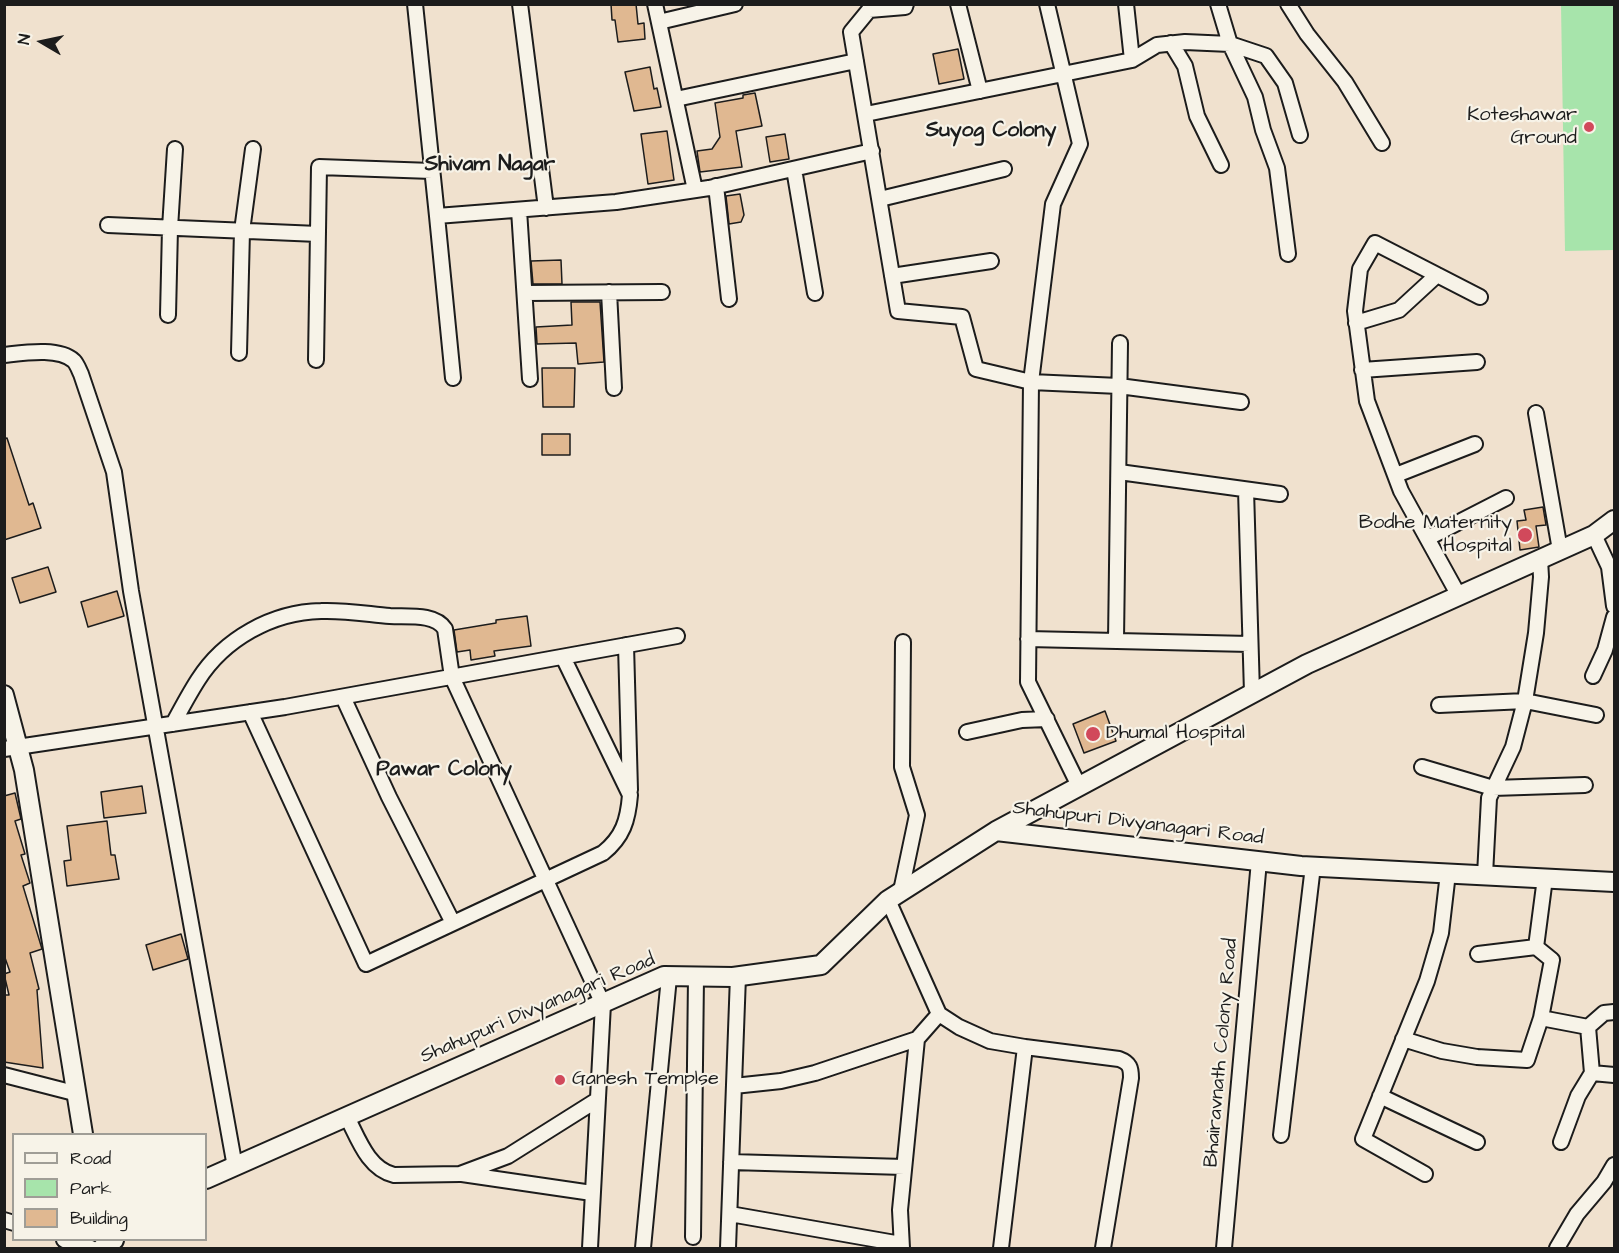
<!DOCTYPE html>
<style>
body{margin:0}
#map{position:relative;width:1619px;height:1253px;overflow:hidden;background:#f0e1ce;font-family:"Architects Daughter",sans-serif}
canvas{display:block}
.frame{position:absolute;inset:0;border:6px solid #1c1c1c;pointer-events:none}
.legend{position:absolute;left:12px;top:1133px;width:195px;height:108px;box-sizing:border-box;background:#f7f3e8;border:2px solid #9f9d96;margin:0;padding:8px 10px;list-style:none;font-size:18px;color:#1c1c1c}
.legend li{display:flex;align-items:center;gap:12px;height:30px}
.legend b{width:30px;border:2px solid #9f9d96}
.north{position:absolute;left:12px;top:12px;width:60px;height:60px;-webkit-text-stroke:4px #f7f3e8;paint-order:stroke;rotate:279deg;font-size:16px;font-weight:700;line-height:24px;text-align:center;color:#1c1c1c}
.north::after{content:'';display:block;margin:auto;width:21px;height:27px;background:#1c1c1c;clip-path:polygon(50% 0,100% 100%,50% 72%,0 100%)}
</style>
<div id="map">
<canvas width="1619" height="1253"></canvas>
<div class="frame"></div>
<ul class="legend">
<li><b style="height:8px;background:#f7f3e8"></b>Road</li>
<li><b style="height:16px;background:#a7e4ab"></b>Park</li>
<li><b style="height:16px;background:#e0b891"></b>Building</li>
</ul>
<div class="north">N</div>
</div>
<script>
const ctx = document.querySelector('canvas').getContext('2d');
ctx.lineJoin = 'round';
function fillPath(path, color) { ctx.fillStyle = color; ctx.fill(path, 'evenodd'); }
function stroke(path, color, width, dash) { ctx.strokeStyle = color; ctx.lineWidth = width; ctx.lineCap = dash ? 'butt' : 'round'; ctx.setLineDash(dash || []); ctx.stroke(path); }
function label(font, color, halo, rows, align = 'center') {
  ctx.font = font + ' "Architects Daughter",sans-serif'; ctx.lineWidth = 4.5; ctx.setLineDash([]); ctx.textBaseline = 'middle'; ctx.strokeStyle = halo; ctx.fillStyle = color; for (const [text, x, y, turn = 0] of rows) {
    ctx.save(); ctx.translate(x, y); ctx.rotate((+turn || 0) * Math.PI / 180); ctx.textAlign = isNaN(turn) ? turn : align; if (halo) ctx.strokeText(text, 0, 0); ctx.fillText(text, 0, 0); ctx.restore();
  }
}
fillPath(new Path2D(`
 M1561,5H1614V250L1565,251Z`), '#a7e4ab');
const building = new Path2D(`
 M611,4H636L638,24L644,23L645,39L618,42L615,20H612Z
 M958,49L964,79L939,84L933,54Z
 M650,67L654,89L657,88L661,107L634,111L625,72Z
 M755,93L762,126L736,131L742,167L700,172L697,151L712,149L720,137L715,103L743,98V95Z
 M667,131L674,180L648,184L641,134Z
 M785,134L789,159L770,162L766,137Z
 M740,194L744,215L741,222L729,224L726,196Z
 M561,260L562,284H533L531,261Z
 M571,302H600L604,362L578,364L576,343L537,344L536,327L572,325Z
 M542,368H575L574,407H543Z
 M542,434H570V455H542Z
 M7,438L29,505L33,503L41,528L4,540V439Z
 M1543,507L1546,525L1536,526L1539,547L1520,550L1517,521L1526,520L1524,510Z
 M48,567L56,592L20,603L12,578Z
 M117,591L124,616L88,627L81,602Z
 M527,616L531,646L494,651L495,656L471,660L470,650L457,652L454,630L496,623V620Z
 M1105,711L1116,741L1084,753L1073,724Z
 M142,786L146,813L104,818L101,792Z
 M15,793L21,819L15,821L25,854L21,855L30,883L23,886L42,949L30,953L39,989L37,990L43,1068L4,1062V995H9L4,974L10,972L4,955V796Z
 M107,821L111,855H115L119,879L67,886L64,861L71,860L67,826Z
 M181,934L188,959L153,970L146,945Z`);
fillPath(building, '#e0b891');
stroke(building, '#1c1c1c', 1.5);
const street = new Path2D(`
 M415,4L437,216L616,202L709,188L872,151
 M520,4L546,208
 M655,4L695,190
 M906,4L905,7L869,10L851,32L898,311L962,317L976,369L1031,382L1119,386L1241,402
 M958,4L980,91
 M1047,4L1080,144L1053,204L1031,382L1028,682L1079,786
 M1126,4L1132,60
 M1218,4L1230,44L1255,97L1263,130L1277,168L1288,254
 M1288,4L1307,34L1345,82L1382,143
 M659,22L735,4
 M1171,43L1185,66L1197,116L1221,165
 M676,99L856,61
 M866,114L1132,60L1157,45L1185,42L1230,44L1266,56L1285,83L1300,135
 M794,169L815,293
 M716,186L729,299
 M880,199L1004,169
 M519,210L530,379
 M437,216L453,378
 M108,225L318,234
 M892,276L991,261
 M609,292L614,388
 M525,293L662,292
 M168,315L170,228L175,149
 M1356,323L1399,310L1437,275
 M239,353L242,231L253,149
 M4,355C23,353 59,347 74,361C77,364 79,370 81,374L114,472L131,591L235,1167
 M316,360L319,167L432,171
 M1362,370L1477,362
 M1536,413L1560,550
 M1119,472L1280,494
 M1396,475L1475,444
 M1246,490L1252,693
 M1594,535L1609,567L1614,606
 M1428,538L1506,498
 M1459,596L1401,491L1367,401L1355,311L1360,269L1375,243L1480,297
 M1028,639L1250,644
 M1116,640L1120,343
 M626,645L630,790
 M1593,676L1605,650L1614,617
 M343,697L389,797L453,923
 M1439,705L1525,701L1596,715
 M250,712L366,964L603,853C623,837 628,820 630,795L563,657
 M173,724C181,709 189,694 198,680C224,639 272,612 321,611C344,610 367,614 390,616C407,617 435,613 445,629L452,677L603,1004L590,1248
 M967,732L1022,720L1047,719
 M4,749L285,707L677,636
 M1422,767L1493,788L1585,785
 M1485,875L1489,798L1513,747L1525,701L1536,633L1541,577L1540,559
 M901,891L917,815L902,767L903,642
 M888,900L939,1014L959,1027L990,1041L1025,1047
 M1478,954L1536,947
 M1541,1018L1552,960L1536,947L1545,878
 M1403,1039L1442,1051L1477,1057L1527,1060L1541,1018L1588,1027L1604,1013L1614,1012
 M1592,1073L1614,1075
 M4,1075L78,1094
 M734,1086L781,1081L815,1073L917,1039
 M1380,1096L1477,1142
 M347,1117C358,1138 368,1169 394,1175L460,1174L508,1156L597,1100
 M1281,1135L1313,866
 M1561,1142L1578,1096L1592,1073L1588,1027
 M731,1162L904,1167
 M462,1174L592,1193
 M1425,1174L1363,1139L1427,981L1441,933L1448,873
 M730,1214L901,1244
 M4,1220L14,1223
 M693,1237L696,977
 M64,1240L91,1248
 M643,1248L669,977
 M728,1248L738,976
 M902,1248L900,1210L917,1039L939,1014
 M1001,1248L1025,1047L1119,1059C1130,1063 1131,1068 1131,1078L1103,1248
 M1224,1248L1259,861
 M1557,1248L1577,1214L1604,1182L1614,1165`);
const secondary = new Path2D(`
 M4,695L24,770L83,1134
 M996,831L1307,664L1594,535L1614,520
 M206,1179L664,976L733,977L821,965L888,900L996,831L1301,866L1614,882
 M102,1248L114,1240`);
stroke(street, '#1c1c1c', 18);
stroke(secondary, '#1c1c1c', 22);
stroke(street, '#f7f3e8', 14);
stroke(secondary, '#f7f3e8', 18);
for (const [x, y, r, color] of [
 [1589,127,6,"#d1495b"],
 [1525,535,8,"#d1495b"],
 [1093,734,8,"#d1495b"],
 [560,1080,6,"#d1495b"]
]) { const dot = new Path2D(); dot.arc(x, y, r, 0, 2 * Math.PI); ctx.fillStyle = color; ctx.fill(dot); stroke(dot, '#f7f3e8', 2); }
label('20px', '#1c1c1c', '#f7f3e8', [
 ["Koteshawar",1577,116],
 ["Ground",1577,139],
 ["Bodhe Maternity",1512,524],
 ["Hospital",1512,547],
 ["Dhumal Hospital",1106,734,"left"],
 ["Ganesh Templse",572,1080,"left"]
], 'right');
label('20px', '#1c1c1c', '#f7f3e8', [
 ["Shahupuri Divyanagari Road",1138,824,7],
 ["Shahupuri Divyanagari Road",538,1009,-23],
 ["Bhairavnath Colony Road",1222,1053,-85]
]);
label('bold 21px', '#1c1c1c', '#f7f3e8', [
 ["Suyog Colony",991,132],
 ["Shivam Nagar",490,166],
 ["Pawar Colony",444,771]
]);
</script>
